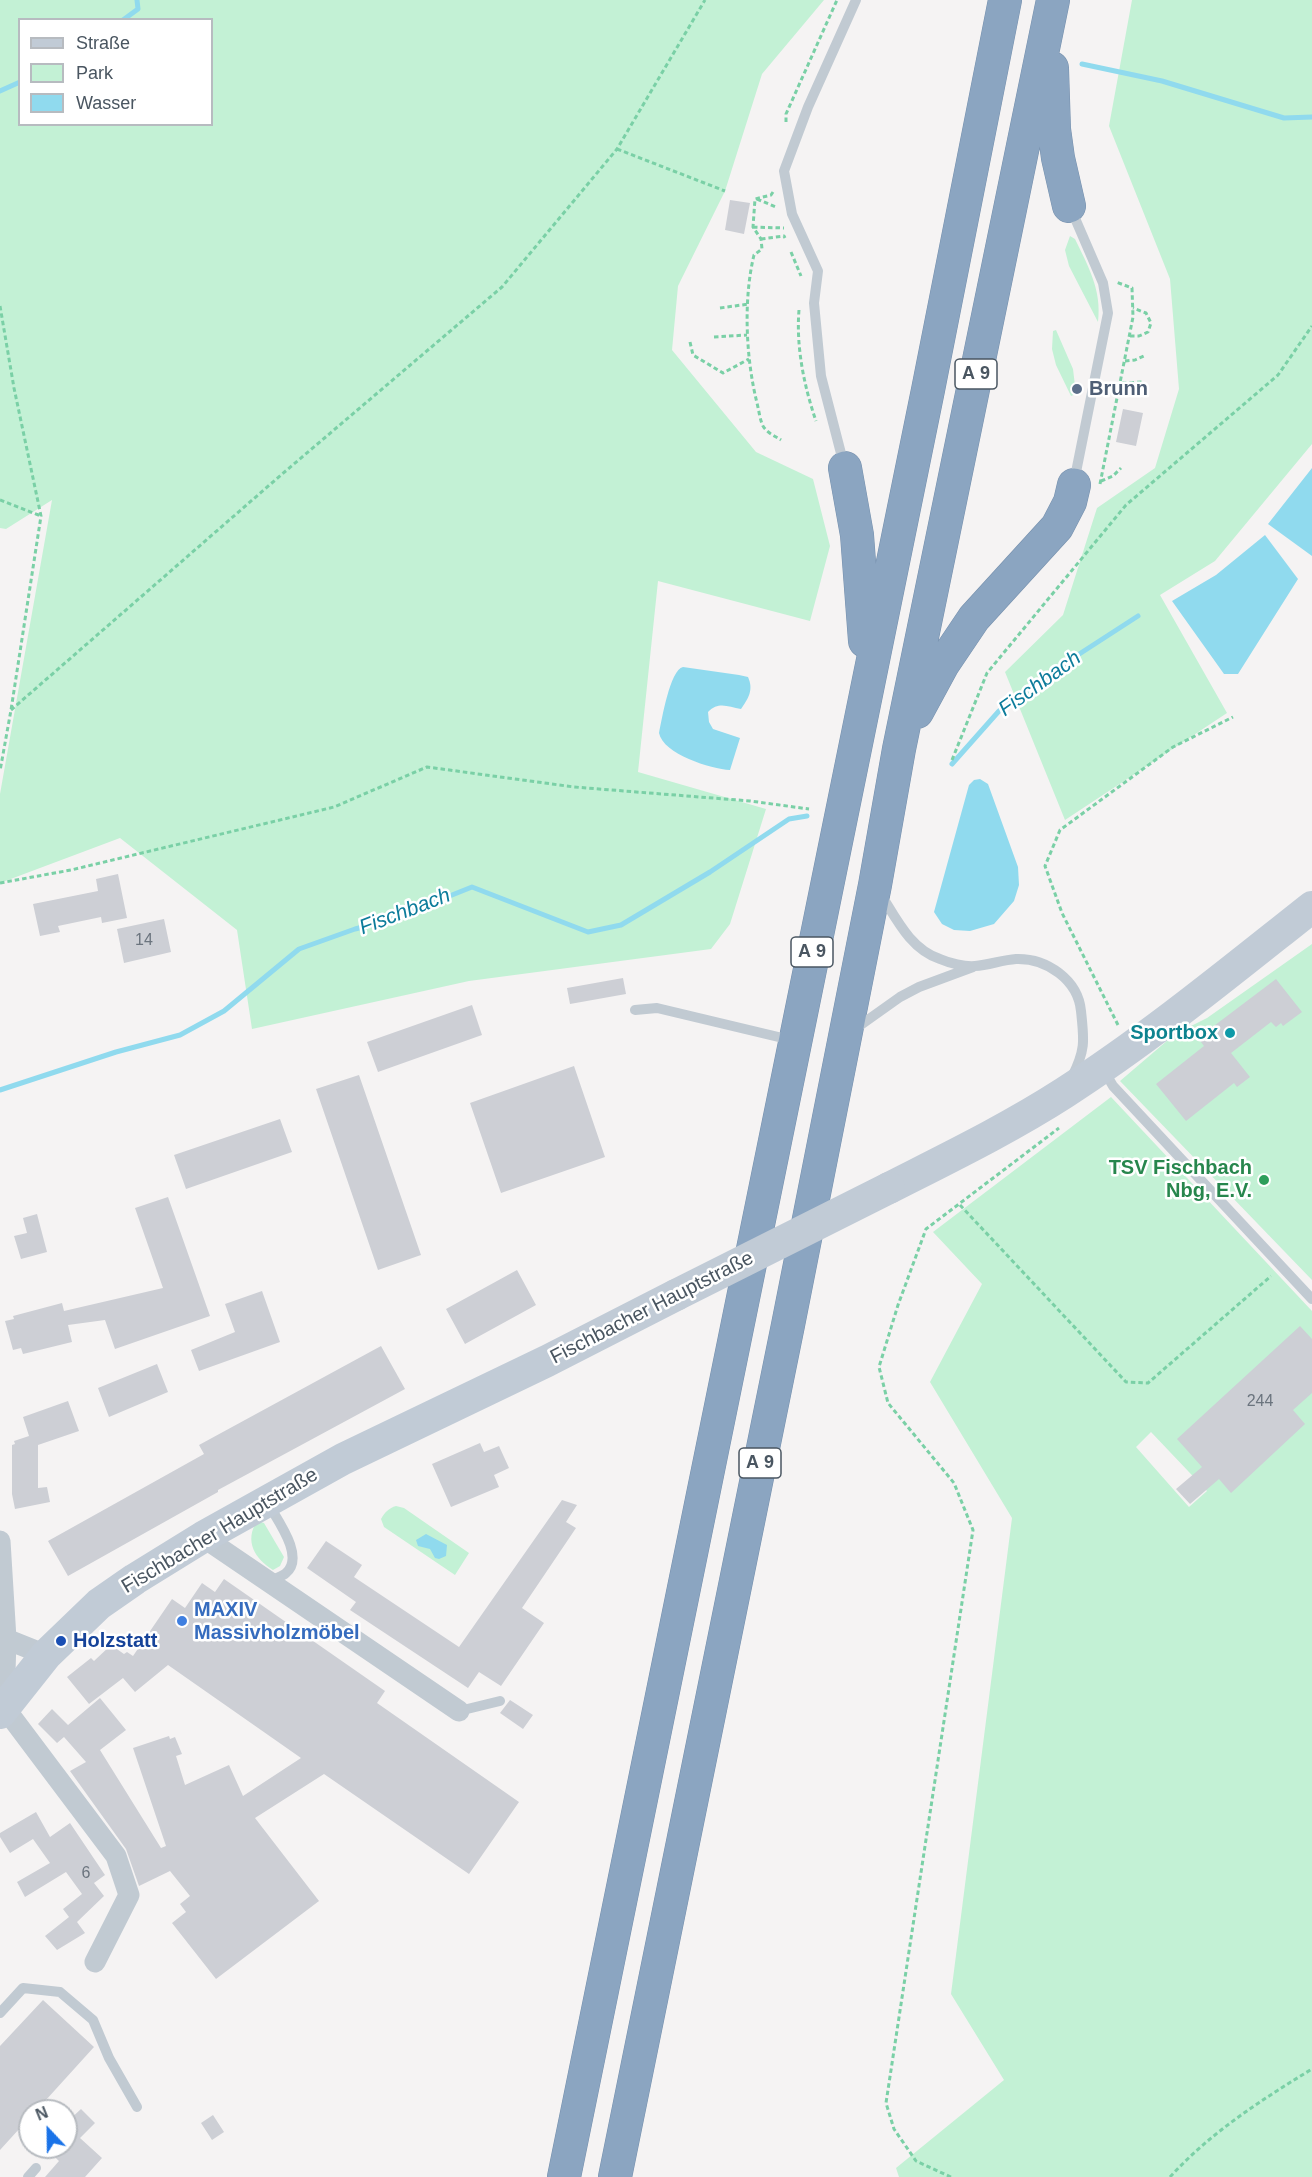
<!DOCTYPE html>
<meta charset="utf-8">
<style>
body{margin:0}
#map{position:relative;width:1312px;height:2177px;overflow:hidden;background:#f5f3f3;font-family:Arial,sans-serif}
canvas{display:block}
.legend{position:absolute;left:18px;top:18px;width:195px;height:108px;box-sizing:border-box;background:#fff;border:2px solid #b7bbc0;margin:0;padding:8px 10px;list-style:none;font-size:18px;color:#4a5661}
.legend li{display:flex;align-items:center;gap:12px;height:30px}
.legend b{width:30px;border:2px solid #b7bbc0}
.north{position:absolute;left:18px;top:2099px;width:60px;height:60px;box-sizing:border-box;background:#fff;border:2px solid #b7bbc0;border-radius:50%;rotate:338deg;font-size:16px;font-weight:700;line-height:24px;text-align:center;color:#4a5661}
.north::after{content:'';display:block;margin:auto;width:21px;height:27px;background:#1a73e8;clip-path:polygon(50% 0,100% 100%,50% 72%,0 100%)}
</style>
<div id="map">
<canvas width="1312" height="2177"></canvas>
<ul class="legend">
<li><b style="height:8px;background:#c1cbd6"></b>Straße</li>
<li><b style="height:16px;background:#c3f1d5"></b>Park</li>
<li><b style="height:16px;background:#90daee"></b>Wasser</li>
</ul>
<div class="north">N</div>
</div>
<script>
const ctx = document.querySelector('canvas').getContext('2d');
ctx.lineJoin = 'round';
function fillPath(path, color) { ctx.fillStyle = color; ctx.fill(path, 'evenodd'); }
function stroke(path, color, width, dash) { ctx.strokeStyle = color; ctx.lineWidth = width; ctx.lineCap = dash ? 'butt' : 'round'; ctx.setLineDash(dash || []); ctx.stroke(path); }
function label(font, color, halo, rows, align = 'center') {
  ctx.font = font + ' Arial,sans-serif'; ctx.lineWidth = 5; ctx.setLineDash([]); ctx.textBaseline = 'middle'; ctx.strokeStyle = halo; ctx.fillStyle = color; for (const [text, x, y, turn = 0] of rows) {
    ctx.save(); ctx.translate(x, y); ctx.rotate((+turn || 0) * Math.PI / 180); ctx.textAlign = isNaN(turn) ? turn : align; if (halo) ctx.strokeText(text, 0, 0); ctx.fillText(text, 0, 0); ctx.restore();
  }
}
fillPath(new Path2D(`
 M0,0H824L762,74L725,191L678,286L672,350L756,452L813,479L830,546L810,621L658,581L638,772L766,809L730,924L711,949L469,981L252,1029L237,930L120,838L0,883V794L52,500L6,529L0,528ZM20,20H212V124H20Z
 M1132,0H1312V444L1215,561L1160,595L1227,713L1065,820L1005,672L1063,615L1097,508L1155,468L1179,389L1170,279L1109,126Z
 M1070,236L1075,239C1088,266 1102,290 1098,322L1069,266L1065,250Z
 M1056,330L1073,369L1076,394L1071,396L1056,365L1052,349L1053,331Z
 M1312,944V1280L1120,1081L1175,1034L1207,1018Z
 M1111,1097L1312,1311V2177H899L896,2168L1004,2080L951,1994L1012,1518L930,1382L982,1284L933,1232ZM1151,1432L1207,1491L1189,1507L1136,1447Z
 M396,1506L404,1508L469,1553L455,1575L384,1527L381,1519C385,1512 389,1508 396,1506Z
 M257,1521L264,1523L284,1557L280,1566L273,1570C255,1559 244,1541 257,1521Z`), '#c3f1d5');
fillPath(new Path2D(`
 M1312,468V556L1268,524Z
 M1265,535L1298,579L1238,674H1224L1172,601L1216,575Z
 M683,667L739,675L748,677C754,690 748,699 741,709C728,707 719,701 708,712L709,722L713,729L740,738L730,770C711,769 663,754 659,733C662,719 670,670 683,667Z
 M980,779L988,784L1018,867L1019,885L1014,901L994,924L970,931L954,930L942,924L934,912L969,785L974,780Z
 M426,1534L447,1545L446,1556L439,1559L435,1558L430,1549L418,1546L416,1540Z`), '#90daee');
stroke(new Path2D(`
 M123,20L138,9L137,0
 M1082,64L1162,81L1284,118L1312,117
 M0,91L20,82
 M952,764L999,711L1053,671L1138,616
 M0,1090L116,1052L180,1035L224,1011L299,949L355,929L387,921L472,887L588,932L621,925L710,872L789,819L807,816`), '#90daee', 5);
fillPath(new Path2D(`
 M730,200L750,203L744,234L725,230Z
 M1123,409L1143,413L1136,446L1116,442Z
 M118,874L127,918L102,923L101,917L58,926L60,932L40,936L33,904L98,891L96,879Z
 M164,919L171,952L124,963L117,929Z
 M623,978L626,994L570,1004L567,988Z
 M1276,979L1302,1012L1283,1026L1281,1023L1276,1027L1271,1022L1231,1053L1250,1077L1237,1087L1234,1083L1186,1121L1156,1084L1204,1046L1198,1038Z
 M472,1005L482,1035L378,1072L367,1042Z
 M574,1066L605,1157L501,1193L470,1103Z
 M359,1075L421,1255L378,1270L316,1089Z
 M280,1119L292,1152L186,1189L174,1155Z
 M168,1197L210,1316L115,1349L105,1320L68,1325L72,1342L23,1354L21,1348L13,1350L5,1321L14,1319L13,1316L62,1303L64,1311L163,1288L135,1208Z
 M37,1214L47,1252L21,1259L14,1236L27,1233L23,1218Z
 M517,1270L536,1305L465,1344L446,1309Z
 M262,1291L280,1342L199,1371L191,1350L235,1332L225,1304Z
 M1300,1326L1312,1339V1393L1293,1410L1305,1424L1231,1493L1219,1479L1190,1504L1176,1489L1202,1467L1177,1439Z
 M381,1346L405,1389L218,1490V1492L68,1576L48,1541L204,1454L199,1445Z
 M157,1364L168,1392L109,1417L98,1388Z
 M68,1401L79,1431L38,1445V1488L47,1487L50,1502L15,1509L12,1494V1445L15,1444L14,1441L29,1436L23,1417Z
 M480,1443L484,1452L499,1446L509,1468L494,1475L499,1487L451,1507L432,1464Z
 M562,1500L577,1505L566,1522L576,1528L522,1608L544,1623L501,1686L479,1672L468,1688L350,1610L356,1602L307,1568L326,1541L362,1565L354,1577L459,1647Z
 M224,1579L385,1691L377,1703L519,1802L469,1874L324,1774L255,1818L319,1901L216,1979L172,1923L186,1912L180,1904L190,1896L170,1871L139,1886L126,1849L70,1771L86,1762L64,1737L57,1743L38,1724L52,1709L68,1725L100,1698L126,1730L100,1750L161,1848L166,1846L133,1748L169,1736L170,1739L175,1737L182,1754L176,1756L185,1785L229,1765L243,1796L301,1758L168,1665L135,1692L123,1678L89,1704L67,1677L91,1658L94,1661L111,1645L124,1654L127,1652L133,1656L172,1599L185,1608L202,1583L215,1592Z
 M510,1700L533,1715L523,1729L500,1713Z
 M36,1812L50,1837L70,1823L105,1875L94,1883L104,1896L77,1922L85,1933L57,1950L45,1936L69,1917L63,1909L82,1894L66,1872L25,1897L17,1882L50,1863L33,1839L10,1853L0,1837V1833Z
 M43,2000L94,2047L36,2111H30V2117L0,2150V2046Z
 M81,2109L95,2123L80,2138L102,2158L85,2177H45L59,2161L44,2147H66V2123Z
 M213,2115L224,2132L212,2140L201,2123Z`), '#cdcfd5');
const motorway = new Path2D(`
 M1052,68L1054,129L1058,158L1069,206
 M845,468L857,535L865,641
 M917,712L943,664L974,618L1057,527L1070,502L1074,485
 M564,2177L928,390L1005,0
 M615,2177L788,1325L875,885L899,749L1053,0`);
stroke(motorway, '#7690ad', 34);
stroke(new Path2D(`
 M786,122V114L837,0
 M617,149L725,191
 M773,192L771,195L755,199L753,227L761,239L762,249L754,255C743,300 746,359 757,403C759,411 760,420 763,426C767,433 775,436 781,440
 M757,199L776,207
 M753,227L784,228
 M761,239L784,236L785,238
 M791,252L801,276
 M0,306L14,388L41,516L11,710L0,771
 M720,308L749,304
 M799,310C796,347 804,386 816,421
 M1130,336H1139L1148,332L1151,323L1146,313L1133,308
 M714,337L747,335
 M690,342L693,355L723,373L749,359
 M1125,361L1135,360L1144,356
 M1122,383L1143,382
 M1101,481L1113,476L1121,468
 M1100,484L1133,317L1132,288L1116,282
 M0,500L41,516
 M11,710L281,475L502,287L617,149L705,0
 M952,760L987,673L1126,505L1278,375L1312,326
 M0,883L71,870L334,807L427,767L574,787L750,801L809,809
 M1118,1025L1062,913L1045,866L1060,830L1173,747L1233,717
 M960,1205L1126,1382L1148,1383L1271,1276
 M951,2177L916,2161L894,2129L886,2103L973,1530L954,1483L888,1403L879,1367L898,1305L926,1229L1059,1128
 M1170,2177C1210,2133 1261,2100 1312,2069`), '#7ad0a6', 3, [4.5, 3]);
stroke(new Path2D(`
 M1071,209L1103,283L1108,313L1074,482
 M844,465L821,376L814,303L818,271L792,214L784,171L808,107L856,0
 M880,893C896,918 910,949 940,959C949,963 965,967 975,966C989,965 1002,960 1016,959C1047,958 1078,980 1081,1011C1084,1040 1086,1049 1072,1077
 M635,1010L657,1008L791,1040
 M855,1029L900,997L919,987L973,967
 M1103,1069L1113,1086L1312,1299
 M268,1581C273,1579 282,1577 286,1573C305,1557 278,1521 269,1505
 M459,1711L500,1701
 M0,2013L23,1988L60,1992L93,2020L109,2058L137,2107
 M28,2177L36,2168`), '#c1cad2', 10);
stroke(new Path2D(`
 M203,1537L459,1711
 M0,1541L6,1639L4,1707L116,1856L129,1895L95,1962
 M6,1639L46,1655`), '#c1cad2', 21);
stroke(new Path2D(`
 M889,1188C948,1158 1008,1129 1064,1093C1151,1037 1231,971 1312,907
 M0,1713L46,1655L99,1604L135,1579L203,1537L343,1459L547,1361L676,1295`), '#c1cbd6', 32);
stroke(motorway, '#8ba5c1', 33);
stroke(new Path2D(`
 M676,1295L889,1188`), '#c1cbd6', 32);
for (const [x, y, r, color] of [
 [1077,389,6,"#5c6f8a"],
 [1230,1033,6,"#0f9aa8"],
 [1264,1180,6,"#2e9e5b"],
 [182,1621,6,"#3f7fe0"],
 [61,1641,6,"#1a4fb4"]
]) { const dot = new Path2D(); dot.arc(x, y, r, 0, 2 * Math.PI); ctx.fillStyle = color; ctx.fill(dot); stroke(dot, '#fff', 2); }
label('16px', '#6b747e', null, [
 ["14",144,941],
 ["244",1260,1402],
 ["6",86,1874]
]);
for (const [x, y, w] of [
 [976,374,42],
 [812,952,42],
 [760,1463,42]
]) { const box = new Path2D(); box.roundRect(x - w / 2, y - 15, w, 30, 4.5); ctx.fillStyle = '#fff'; ctx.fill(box); stroke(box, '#4a5661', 1.5); }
label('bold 18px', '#4a5661', null, [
 ["A 9",976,374],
 ["A 9",812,952],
 ["A 9",760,1463]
]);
label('bold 20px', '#4e5e75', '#fff', [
 ["Brunn",1089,389]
], 'left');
label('bold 20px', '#0d838f', '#fff', [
 ["Sportbox",1218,1033]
], 'right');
label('bold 20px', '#27864d', '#fff', [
 ["TSV Fischbach",1252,1168],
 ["Nbg, E.V.",1252,1191]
], 'right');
label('20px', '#4a5661', '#fff', [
 ["Fischbacher Hauptstraße",652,1308,-27],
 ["Fischbacher Hauptstraße",220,1531,-31]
]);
label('bold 20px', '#366cbe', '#fff', [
 ["MAXIV",194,1610],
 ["Massivholzmöbel",194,1633]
], 'left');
label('bold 20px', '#164399', '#fff', [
 ["Holzstatt",73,1641]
], 'left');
label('italic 21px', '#0c7c9b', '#fff', [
 ["Fischbach",1040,684,-36],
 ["Fischbach",405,912,-21]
]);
</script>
